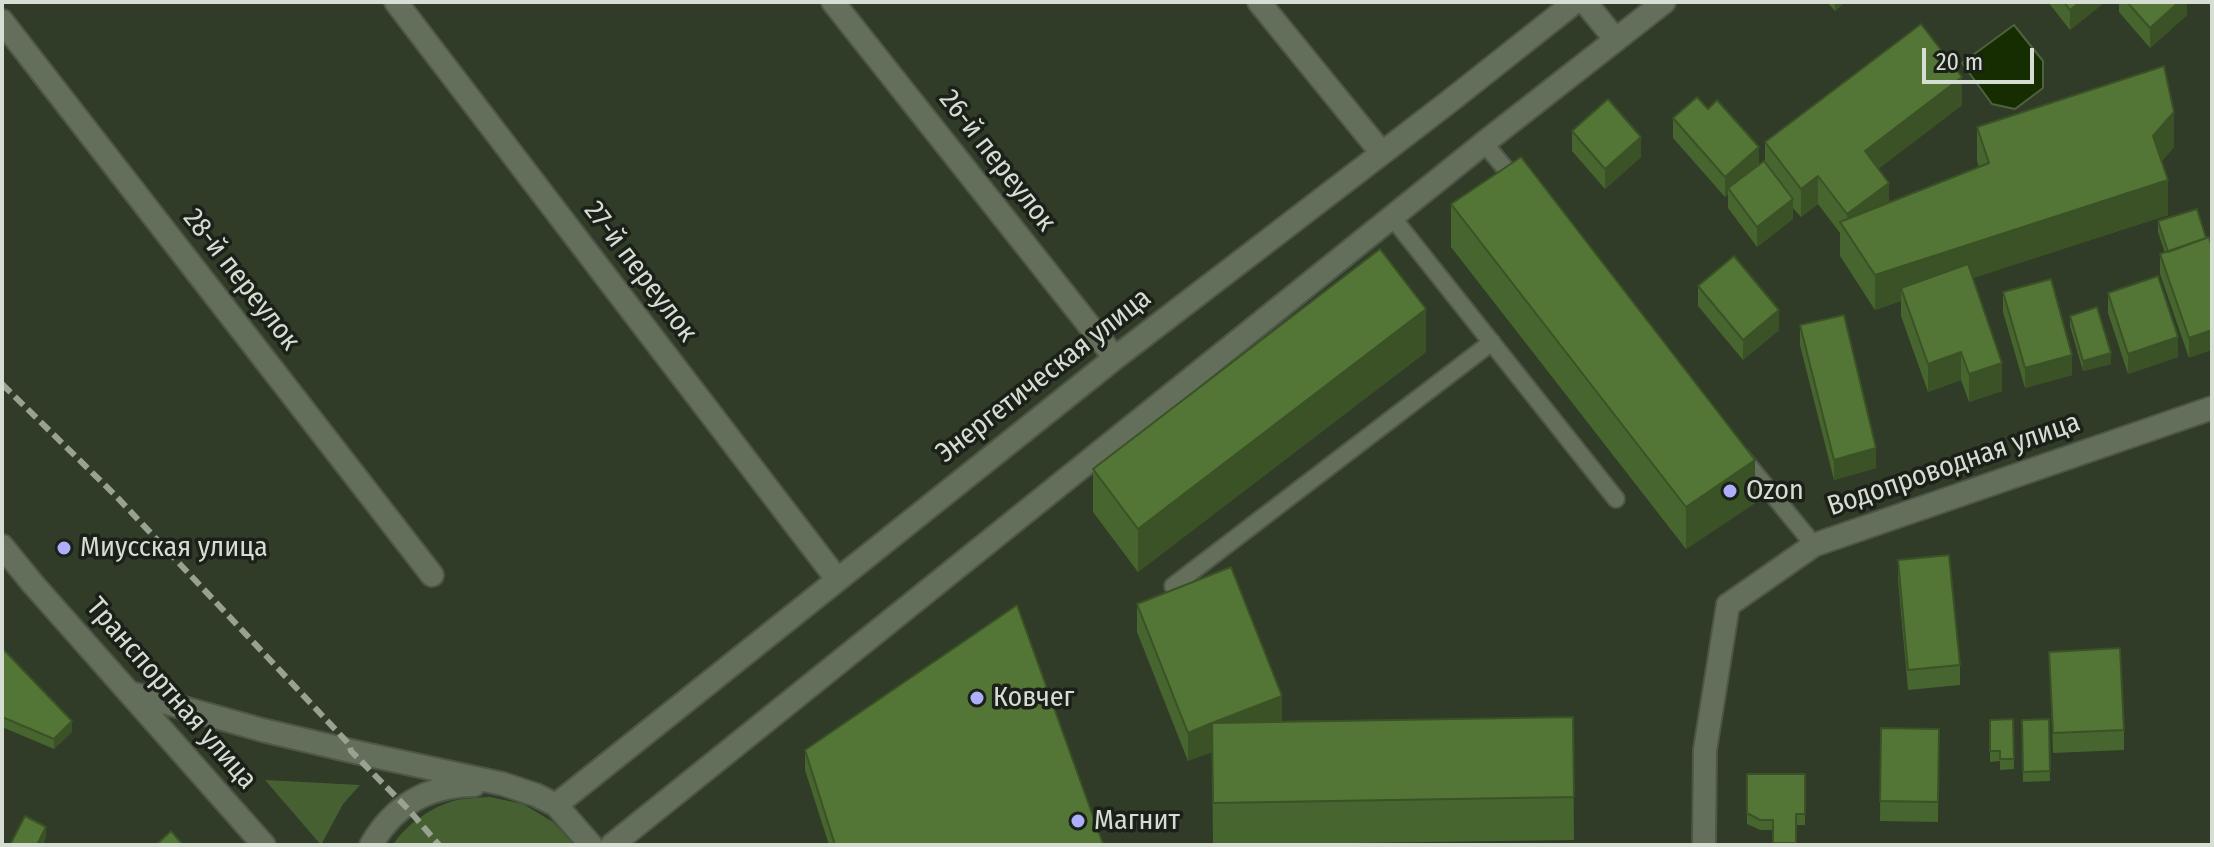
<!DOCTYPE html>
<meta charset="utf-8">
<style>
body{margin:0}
#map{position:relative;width:2214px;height:847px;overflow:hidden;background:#303b28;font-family:"Fira Sans Condensed",sans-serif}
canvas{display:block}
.frame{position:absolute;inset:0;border:4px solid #d6ddd2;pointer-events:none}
.scale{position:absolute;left:1922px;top:48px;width:112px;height:36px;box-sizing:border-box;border:4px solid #d6ddd2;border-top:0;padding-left:10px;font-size:24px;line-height:28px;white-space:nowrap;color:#d6ddd2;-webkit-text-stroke:6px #1b2018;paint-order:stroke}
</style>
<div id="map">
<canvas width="2214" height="847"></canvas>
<div class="frame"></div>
<div class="scale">20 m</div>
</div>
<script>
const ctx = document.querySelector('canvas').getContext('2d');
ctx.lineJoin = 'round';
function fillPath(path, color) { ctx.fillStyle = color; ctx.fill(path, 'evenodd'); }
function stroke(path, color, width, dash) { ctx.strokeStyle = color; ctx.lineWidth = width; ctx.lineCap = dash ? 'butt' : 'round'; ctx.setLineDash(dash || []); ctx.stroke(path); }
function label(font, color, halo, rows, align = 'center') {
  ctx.font = font + ' "Fira Sans Condensed",sans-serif'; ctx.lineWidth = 7; ctx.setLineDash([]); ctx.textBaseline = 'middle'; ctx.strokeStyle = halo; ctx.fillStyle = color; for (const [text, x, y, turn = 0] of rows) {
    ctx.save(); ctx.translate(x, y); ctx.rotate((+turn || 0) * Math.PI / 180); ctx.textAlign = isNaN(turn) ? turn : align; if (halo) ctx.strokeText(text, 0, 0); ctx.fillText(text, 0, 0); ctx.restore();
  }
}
fillPath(new Path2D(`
 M265,780L360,785L343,804L321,845Z
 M490,797L523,804L553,822L574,845H393C406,824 433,806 457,800C467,798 479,798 490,797Z`), '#466032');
const water = new Path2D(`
 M2014,25L2043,61V88L2015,109L1992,104L1962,63Z`);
fillPath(water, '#152d00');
stroke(water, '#4f623f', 2);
const service = new Path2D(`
 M1484,143L1519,185
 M1392,217L1616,499
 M1741,456L1814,545
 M1173,586L1492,342`);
const minor = new Path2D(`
 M396,2L837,579
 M833,2L1115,358
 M1259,2L1381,152
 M1585,2L1616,40
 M2,21L432,575
 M556,805L1115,358L1450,101L1575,2
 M612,845L1484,143L1664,2
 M1704,845L1705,750L1728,605`);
const tertiary = new Path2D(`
 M1728,605L1814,545L2212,408`);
const secondary = new Path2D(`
 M2,546L33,584L264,845
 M131,693L262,730L351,751L503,784L536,795L556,805L591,845
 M371,845C395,804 428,786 474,785`);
stroke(service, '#4d5647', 20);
stroke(minor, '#4d5647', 26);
stroke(tertiary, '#4d5647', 26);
stroke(secondary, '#4d5647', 26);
stroke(service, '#636f5a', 16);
stroke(minor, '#636f5a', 22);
stroke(tertiary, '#636f5a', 22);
stroke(secondary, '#636f5a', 22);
stroke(new Path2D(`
 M2,384L116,496L349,744L351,751L409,810L439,845`), '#99a193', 6, [12, 6]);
fillPath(new Path2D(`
 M1827,2H1845L1835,11Z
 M2048,2H2105L2070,30Z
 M2119,2H2187V15L2150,48L2119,12Z
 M1962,105L1878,169L1889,203L1979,167L1977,161V127L2174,147L2162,161L2168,215L1972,278L2002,391L1969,402L1961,380L1928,392L1901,316V301L1875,310L1840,256V233L1818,204L1801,217L1793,208V219L1757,247L1728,208V194L1725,197L1673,138V118L1759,165L1765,162V142Z
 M1572,131L1641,157L1605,189L1572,151Z
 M1451,204L1755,503L1686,549L1451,247Z
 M2197,209L2189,358L2160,274V254L2165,253L2158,232V221Z
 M1698,286L1779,330L1743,360L1698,306Z
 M2003,292L2072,375L2025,388L2003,312Z
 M2108,293L2178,357L2128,374L2108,313Z
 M2070,316L2111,364L2083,371L2070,326Z
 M1800,325L1876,468L1834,480L1800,345Z
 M1426,352L1138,572L1093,512V469Z
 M1898,560L1960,665V685L1908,690L1898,580Z
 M1137,604L1282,721L1573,717L1574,840L1213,845L1212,752L1188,761L1137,632Z
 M1017,605L1103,845H829L805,770V750Z
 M2,648L72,732L54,749L2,727Z
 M2049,652L2124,730V750L2053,753Z
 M2013,719L2014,769L2000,770V761L1990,762V720Z
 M2049,719L2050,781L2023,782L2022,720Z
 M1881,728L1939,729L1938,822L1880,821Z
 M1747,774H1805V825H1796V845H1773V830H1760L1747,824Z`), '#47652e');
fillPath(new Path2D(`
 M1835,2H1845L1835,11Z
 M2080,2H2105L2070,30V10Z
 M2179,2H2187V15L2150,48V28Z
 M1962,77V105L1865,179V151Z
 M2174,112V147L2153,171V136Z
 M1641,137V157L1605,189V169Z
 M1759,147V167L1728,188V194L1725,197V177Z
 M1818,176V204L1801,217V189Z
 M2168,180V215L1906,300L1901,288V301L1875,310V275Z
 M1889,183V211L1847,232V214Z
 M1793,199V219L1757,247V227Z
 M1426,309V352L1138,572V529Z
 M1779,310V330L1743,360V340Z
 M2212,330V350L2189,358V338Z
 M2178,337V357L2128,374V354Z
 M1961,352V380L1928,392V364Z
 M2111,353V364L2083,371V361Z
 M2072,355V375L2025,388V368Z
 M2002,363V391L1969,402V374Z
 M1876,448V468L1834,480V460Z
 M1755,460V503L1686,549V507Z
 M1282,696V724H1212Z
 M72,721V732L54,749V739Z
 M1212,724V752L1188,761V733Z
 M46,827V838L43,845H37Z`), '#3a5226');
const building = new Path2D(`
 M2064,2H2080L2070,10Z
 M2127,2H2179L2150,28Z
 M1921,24L1962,77L1865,151L1889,183L1847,214L1818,176L1801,189L1765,142Z
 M2164,66L2174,112L2153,136L2168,180L1875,275L1840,222L1989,163L1977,127Z
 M1697,97L1708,109L1717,100L1759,147L1725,177L1673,118Z
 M1608,99L1641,137L1605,169L1572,131Z
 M1521,157L1755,460L1686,507L1451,204Z
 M1764,161L1793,199L1757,227L1728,188Z
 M2197,209L2206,238L2168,252L2158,221Z
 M2209,237L2212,247V330L2189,338L2160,254Z
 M1380,249L1426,309L1138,529L1093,469Z
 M1734,256L1779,310L1743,340L1698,286Z
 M1968,264L2002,363L1969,374L1961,352L1928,364L1901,288Z
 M2158,276L2178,337L2128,354L2108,293Z
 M2051,279L2072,355L2025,368L2003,292Z
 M2097,307L2111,353L2083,361L2070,316Z
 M1844,315L1876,448L1834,460L1800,325Z
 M1949,555L1960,665L1908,670L1898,560Z
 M1231,567L1282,696L1212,723L1188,733L1137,604Z
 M1017,605L1103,844L835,845L805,750Z
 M2,648L72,721L54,739L2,717Z
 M2120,648L2124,730L2053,733L2049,652Z
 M1573,717L1574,797L1213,803L1212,723Z
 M2013,719L2014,759H2000V751H1990V720Z
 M2049,719L2050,771L2023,772L2022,720Z
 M1881,728L1939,729L1938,802L1880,801Z
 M1747,774H1805V814H1796V843H1773V820H1760L1747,813Z
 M25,816L46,827L37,845H10Z
 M171,831L183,845H156Z`);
fillPath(building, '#537536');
stroke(building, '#3a5226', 2);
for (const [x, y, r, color] of [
 [1730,491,8,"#adaffb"],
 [64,548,8,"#adaffb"],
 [977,698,8,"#adaffb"],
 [1078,821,8,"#adaffb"]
]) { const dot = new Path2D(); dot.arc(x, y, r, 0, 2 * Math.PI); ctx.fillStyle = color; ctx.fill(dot); stroke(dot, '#1b2018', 3); }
label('28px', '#d6ddd2', '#1b2018', [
 ["26-й переулок",997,161,52],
 ["27-й переулок",640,272,53],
 ["28-й переулок",241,280,52],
 ["Энергетическая улица",1044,376,-38],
 ["Водопроводная улица",1954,465,-19],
 ["Транспортная улица",171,694,49]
]);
label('28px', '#d6ddd2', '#1b2018', [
 ["Ozon",1746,491],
 ["Миусская улица",80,548],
 ["Ковчег",993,698],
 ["Магнит",1094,821]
], 'left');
</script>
